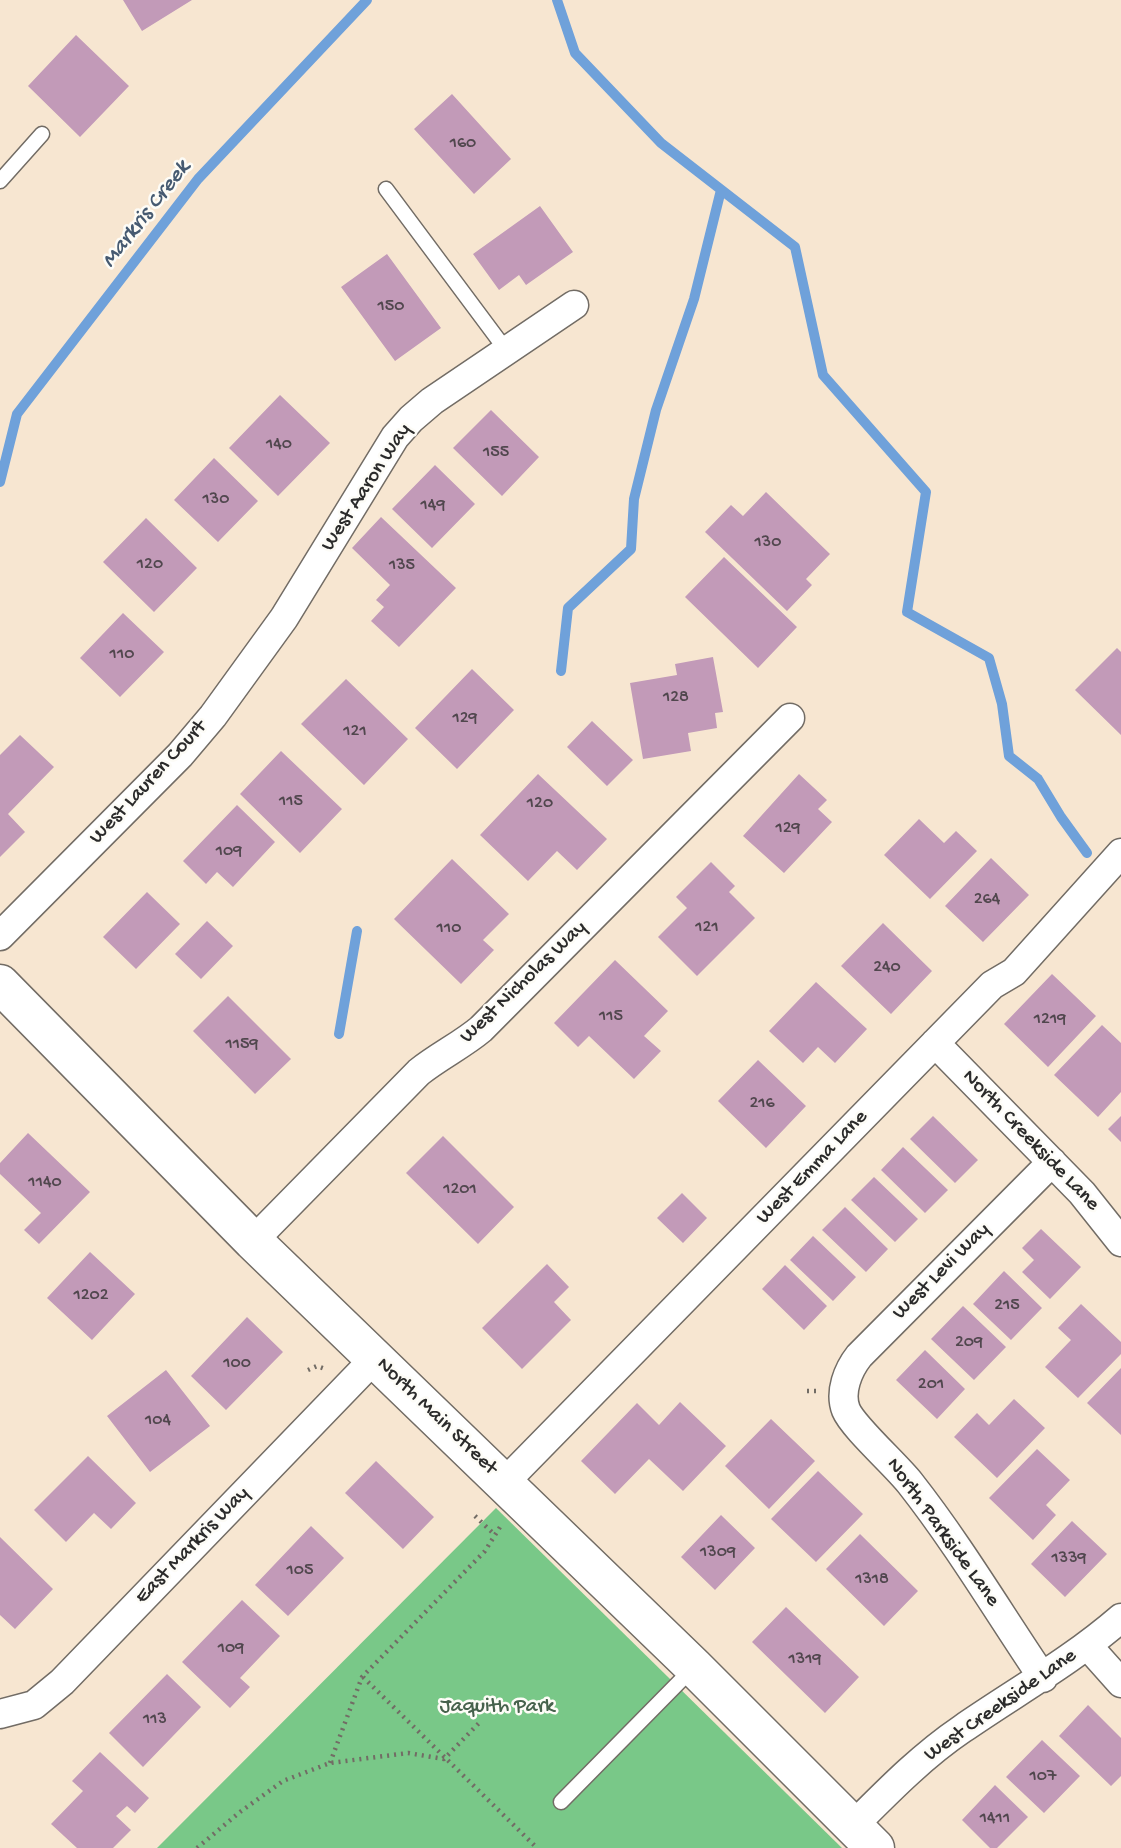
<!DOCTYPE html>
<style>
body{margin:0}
canvas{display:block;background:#f7e6d1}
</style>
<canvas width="1121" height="1848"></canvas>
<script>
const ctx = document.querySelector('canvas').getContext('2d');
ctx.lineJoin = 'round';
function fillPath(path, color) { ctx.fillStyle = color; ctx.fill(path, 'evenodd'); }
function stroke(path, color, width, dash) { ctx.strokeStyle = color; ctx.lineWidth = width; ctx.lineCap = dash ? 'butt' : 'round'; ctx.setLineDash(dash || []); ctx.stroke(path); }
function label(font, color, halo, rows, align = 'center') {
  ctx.font = font + ' "Gochi Hand",sans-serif'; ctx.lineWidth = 5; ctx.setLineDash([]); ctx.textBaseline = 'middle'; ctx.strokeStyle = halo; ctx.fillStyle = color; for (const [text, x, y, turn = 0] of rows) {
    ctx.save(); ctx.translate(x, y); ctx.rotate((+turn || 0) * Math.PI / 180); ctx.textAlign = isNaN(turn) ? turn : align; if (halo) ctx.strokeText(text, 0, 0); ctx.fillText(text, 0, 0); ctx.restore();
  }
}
fillPath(new Path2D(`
 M496,1508L842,1848H157Z`), '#79c888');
stroke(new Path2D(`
 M557,0L575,53L661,143L795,247L823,375L926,492L907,612L989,658L1002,704L1009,756L1038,779L1061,817L1087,853
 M0,482L17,414L198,179L367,0
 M561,671L568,608L631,549L634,499L656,410L694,299L721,190
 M339,1034L357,931`), '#6fa1da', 10);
fillPath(new Path2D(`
 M123,0H192L142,31Z
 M76,35L129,86L80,137L28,86Z
 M452,94L511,159L474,194L414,129Z
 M540,206L573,252L526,285L519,275L499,290L473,254Z
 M387,254L441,328L395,361L341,287Z
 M280,395L330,443L278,496L229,448Z
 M491,410L539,457L502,496L453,448Z
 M214,458L258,501L218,542L174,500Z
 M435,465L475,504L432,548L392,509Z
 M766,492L830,554L806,579L812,585L787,611L705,532L731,505L743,516Z
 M381,517L456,588L399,647L371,621L384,607L376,600L390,585L352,548Z
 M146,518L197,568L154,612L103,562Z
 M724,557L797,627L758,668L685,597Z
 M123,613L164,652L120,697L80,658Z
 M1117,648L1121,652V735L1075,690Z
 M713,657L723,712L715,713L717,728L688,733L691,751L643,759L630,683L677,675L675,664Z
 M472,669L514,710L457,769L415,728Z
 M346,679L408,739L364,785L301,724Z
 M592,721L633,760L607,786L567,747Z
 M20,735L54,767L8,814L25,832L0,857V755Z
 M281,751L342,809L300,853L240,794Z
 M538,774L607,839L577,870L557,851L528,881L480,835Z
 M799,774L827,800L818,809L832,822L784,873L743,836Z
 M237,805L275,842L233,887L217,872L206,884L183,861Z
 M919,819L944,843L956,831L977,851L930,899L884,855Z
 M991,858L1029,895L983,942L945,906Z
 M452,859L509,914L483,940L494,950L461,984L394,919Z
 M711,862L735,886L729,892L755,918L697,976L658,937L687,908L676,897Z
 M147,892L180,924L136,969L103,937Z
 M207,921L233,946L201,979L175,954Z
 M883,923L932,971L891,1014L841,966Z
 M615,960L668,1011L644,1036L661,1051L634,1079L589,1036L578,1047L554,1023Z
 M1052,974L1096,1016L1048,1067L1004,1024Z
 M816,982L867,1029L835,1063L818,1047L803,1063L769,1031Z
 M228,996L291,1059L255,1094L193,1031Z
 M1102,1025L1121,1043V1092L1098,1117L1054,1075Z
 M758,1060L806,1106L766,1148L718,1101Z
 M933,1116L978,1160L955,1183L910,1139Z
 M1121,1116V1142L1108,1129Z
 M28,1133L90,1192L39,1244L24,1230L41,1213L0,1174V1163Z
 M443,1136L514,1207L478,1244L406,1173Z
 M903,1147L948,1190L925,1213L881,1170Z
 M874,1177L918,1219L895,1242L851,1200Z
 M682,1193L707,1218L683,1243L657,1218Z
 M845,1207L888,1249L866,1272L822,1230Z
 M1041,1229L1081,1267L1050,1299L1022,1272L1034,1260L1022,1248Z
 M813,1236L856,1277L833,1301L790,1260Z
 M90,1252L135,1294L92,1340L47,1298Z
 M547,1264L569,1287L554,1302L571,1320L522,1369L482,1328Z
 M785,1265L827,1306L804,1330L762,1289Z
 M1004,1271L1042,1308L1011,1340L973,1304Z
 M1081,1304L1121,1342V1354L1078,1398L1045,1367L1071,1340L1058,1328Z
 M963,1306L1006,1347L974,1380L931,1339Z
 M247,1317L283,1352L226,1410L191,1376Z
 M925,1350L965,1389L937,1419L896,1380Z
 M1121,1368V1435L1087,1403Z
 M166,1370L210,1426L150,1472L107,1416Z
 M1014,1399L1045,1428L997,1478L954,1437L977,1413L989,1425Z
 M680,1402L726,1446L683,1491L649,1459L615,1494L581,1461L637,1403L659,1425Z
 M771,1419L815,1461L769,1509L725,1466Z
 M1037,1449L1070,1480L1046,1505L1056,1515L1033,1540L989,1498Z
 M88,1456L136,1503L111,1529L94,1513L66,1542L34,1510Z
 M376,1461L434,1517L403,1549L345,1493Z
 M818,1471L863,1514L816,1562L771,1519Z
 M721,1515L755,1548L715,1590L681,1557Z
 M1072,1521L1107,1554L1065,1597L1031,1564Z
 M311,1526L344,1558L288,1616L255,1585Z
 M860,1534L918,1591L884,1626L826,1569Z
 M0,1537L53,1589L15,1629L0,1615Z
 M242,1600L280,1636L240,1678L250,1687L230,1708L182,1662Z
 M786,1607L859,1677L825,1713L752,1642Z
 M167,1674L201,1707L143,1767L109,1733Z
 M1088,1705L1121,1738V1776L1111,1786L1059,1736Z
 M1042,1740L1080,1776L1044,1813L1006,1777Z
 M100,1752L149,1798L135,1813L127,1806L116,1816L131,1830L113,1848H77L51,1824L83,1791L72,1781Z
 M995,1785L1028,1817L997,1848H990L962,1820Z`), '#c29ab8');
const lane = new Path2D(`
 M0,181L42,134
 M386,189L506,350
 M561,1802L693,1668`);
const street = new Path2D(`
 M0,936L180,755L213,716L284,618L395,437L411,419L432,401L574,305
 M935,1043L1082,1193L1121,1242
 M253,1241L419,1072C439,1056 462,1045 481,1029L790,718
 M504,1483L992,985L1014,972L1121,853
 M1088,1646L1121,1683
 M1043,1678C999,1613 958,1544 910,1483C896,1465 853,1427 846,1410C839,1392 848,1370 859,1356L1052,1162
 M0,1714L34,1705L62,1682L374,1359
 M853,1826C887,1792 922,1756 962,1729C1017,1691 1070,1662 1121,1618`);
const secondary = new Path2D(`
 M0,984L253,1241L694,1667L875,1848`);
stroke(lane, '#726c65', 17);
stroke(street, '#726c65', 31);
stroke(secondary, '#726c65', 41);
stroke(new Path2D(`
 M308,1370L317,1366L325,1369
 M807,1391H817
 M475,1516L495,1535
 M363,1677L537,1848
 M330,1763L362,1677L485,1551L500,1527
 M197,1848L240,1812L283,1781L330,1763L408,1753L444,1759L480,1722`), '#726c65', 4.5, [2, 5]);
stroke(lane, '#fff', 14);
stroke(street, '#fff', 28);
stroke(secondary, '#fff', 38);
label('18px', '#51474e', null, [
 ["160",463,144],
 ["150",391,307],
 ["140",279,445],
 ["155",496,453],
 ["130",216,500],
 ["149",433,506],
 ["130",768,543],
 ["120",150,565],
 ["135",402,566],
 ["110",122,655],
 ["128",676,698],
 ["129",465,719],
 ["121",355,732],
 ["115",291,802],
 ["120",540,804],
 ["129",788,829],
 ["109",229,852],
 ["264",987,900],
 ["121",707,928],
 ["110",449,929],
 ["240",887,968],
 ["115",611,1017],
 ["1219",1050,1020],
 ["1159",242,1045],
 ["216",762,1104],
 ["1140",45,1183],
 ["1201",460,1190],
 ["1202",91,1296],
 ["215",1007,1306],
 ["209",969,1343],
 ["100",237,1364],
 ["201",931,1385],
 ["104",158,1421],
 ["1309",718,1553],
 ["1339",1069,1559],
 ["105",300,1571],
 ["1318",872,1580],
 ["109",231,1649],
 ["1319",805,1660],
 ["113",155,1720],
 ["107",1043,1777],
 ["1411",995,1819]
]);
label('21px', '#2b2b2b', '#fdfcf7', [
 ["West Aaron Way",367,488,-57],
 ["West Lauren Court",149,783,-47],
 ["West Nicholas Way",524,983,-44],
 ["North Creekside Lane",1030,1141,46],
 ["West Emma Lane",813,1168,-46],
 ["West Levi Way",942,1272,-45],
 ["North Main Street",436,1417,44],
 ["North Parkside Lane",942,1533,54],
 ["East Markris Way",193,1546,-46],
 ["West Creekside Lane",1001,1706,-35]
]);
label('21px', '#46624c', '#fdfcf7', [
 ["Jaquith Park",497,1708]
]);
label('italic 23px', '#465a71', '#fdfcf7', [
 ["Markris Creek",147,215,-52]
]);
</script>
